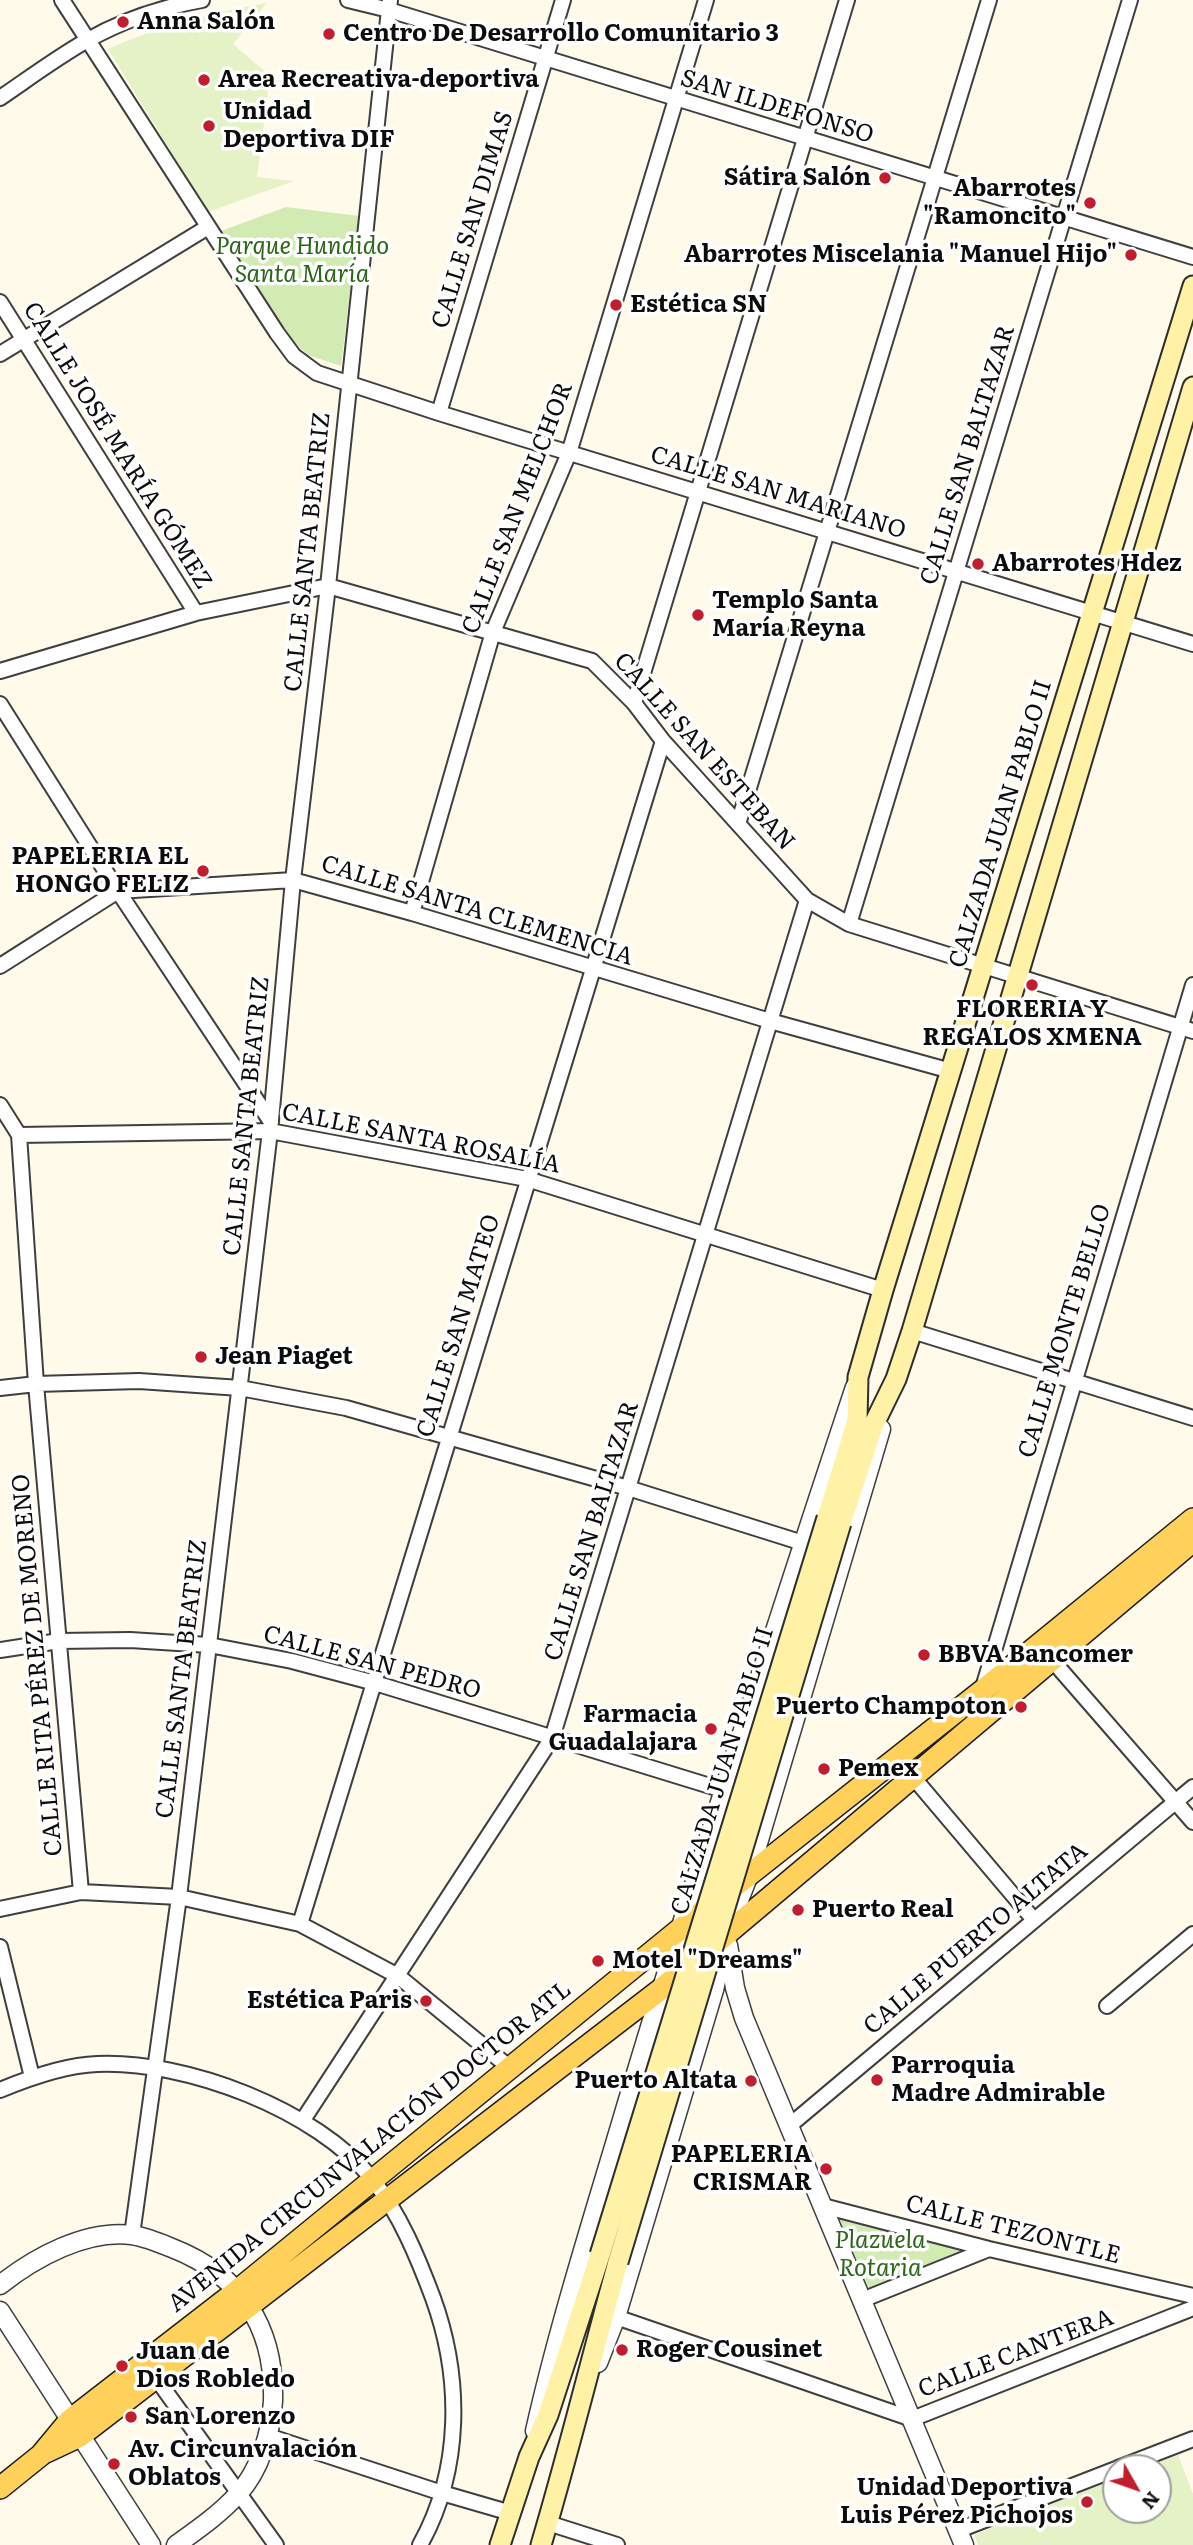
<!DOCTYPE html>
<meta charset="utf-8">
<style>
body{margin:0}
#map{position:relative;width:1193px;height:2545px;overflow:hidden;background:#fffaea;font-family:Literata,serif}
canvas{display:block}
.north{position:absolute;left:1102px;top:2454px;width:70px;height:70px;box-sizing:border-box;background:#fff;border:2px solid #9e9e9e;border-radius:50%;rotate:130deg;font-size:19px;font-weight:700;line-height:28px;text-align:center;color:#0c0c0c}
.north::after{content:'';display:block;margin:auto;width:24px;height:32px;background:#c21d2c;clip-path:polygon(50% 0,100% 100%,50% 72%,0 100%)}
</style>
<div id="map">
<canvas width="1193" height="2545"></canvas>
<div class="north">N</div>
</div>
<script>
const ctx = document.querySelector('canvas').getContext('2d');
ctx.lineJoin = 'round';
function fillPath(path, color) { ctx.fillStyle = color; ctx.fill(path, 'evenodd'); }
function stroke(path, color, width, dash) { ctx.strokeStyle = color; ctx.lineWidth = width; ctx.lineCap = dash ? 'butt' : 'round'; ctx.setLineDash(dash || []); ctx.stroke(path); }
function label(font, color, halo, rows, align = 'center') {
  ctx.font = font + ' Literata,serif'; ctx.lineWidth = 7; ctx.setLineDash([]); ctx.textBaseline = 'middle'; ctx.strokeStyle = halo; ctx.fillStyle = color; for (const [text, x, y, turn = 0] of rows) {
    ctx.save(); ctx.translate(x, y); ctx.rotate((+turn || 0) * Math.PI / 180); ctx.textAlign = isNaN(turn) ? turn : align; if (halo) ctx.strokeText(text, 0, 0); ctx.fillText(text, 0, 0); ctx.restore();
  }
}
fillPath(new Path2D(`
 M286,207L359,216L341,366L308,355L285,333L221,231Z
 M836,2217L968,2248L865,2290Z`), '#d2ebb2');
fillPath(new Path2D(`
 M267,3L233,44L270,76L257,177L294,181L208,212L108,49C161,26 210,13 267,3Z
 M1178,2455L1193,2494V2545H978L974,2535L1116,2479V2510H1158V2468H1145Z`), '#e4f2c5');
const minor = new Path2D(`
 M62,0L277,333L294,356L317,373L439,413L1193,644
 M348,0L389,10L1193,257
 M0,98C28,79 56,58 86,41C121,21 163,7 202,0
 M0,302L196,613
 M0,354L208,227
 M439,413L563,0
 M0,671L196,613L328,586L592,661L634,703L663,741L807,900L849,924L1193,1031
 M634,703L847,0
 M0,704L118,891L271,1122
 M738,824L989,0
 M412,913L493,632L569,453L706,0
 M849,924L1130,0
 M0,966L118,891L293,880L412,913L770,1021L951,1071
 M0,1105L19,1135L36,1384L81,1892
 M19,1135L270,1131L527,1179L883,1290
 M912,1331L1193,1418
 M0,1388L36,1384L139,1381L240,1388L346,1408L628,1488L803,1543
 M0,1650L59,1641L130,1640L209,1645L292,1661L375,1683L723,1790
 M1052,1660L1193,1822
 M982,1691L1193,985
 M913,1777L1034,1920
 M0,1909L81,1892L179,1897L300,1924L398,1976L510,2068
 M300,1924L663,741
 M0,1947L32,2077
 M1107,2006L1193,1934
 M0,2090C29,2078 65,2065 97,2064C186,2060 317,2110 373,2180C400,2214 418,2258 433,2298C462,2378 462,2470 420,2545
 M303,2120L552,1738L807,900
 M789,2126L1193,1787
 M823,2206L989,2249L1193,2296
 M132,2235L179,1897L270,1131L293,880L328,586L390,0
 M862,2300L989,2249
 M616,2317L912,2419L1193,2308
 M156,2378L276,2545
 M268,2436L442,2493L511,2513
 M1118,2468L1193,2439
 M548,2523L617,2545
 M959,2530L1116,2469`);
const tertiary = new Path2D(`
 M728,1945L735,1988L744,2018L964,2545
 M0,2285C34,2258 86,2229 132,2235C145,2237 160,2243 172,2248C241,2275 275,2327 273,2401C271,2433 260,2470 238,2494C220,2514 197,2530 176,2545
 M0,2311L151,2545
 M598,2363L616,2317L714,1990L726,1934L748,1877L881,1429
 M535,2431C560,2320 595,2212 627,2103C699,1863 776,1625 855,1387`);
const secondary = new Path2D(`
 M827,1518L857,1420L858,1377L883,1290L1193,286
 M841,1523L873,1426L896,1379L912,1331L1193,387
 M500,2545L529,2457L548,2415L600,2255
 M541,2545C569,2451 592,2356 618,2262`);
const primary = new Path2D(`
 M46,2452L80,2436L660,1990L1193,1541
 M0,2488L41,2455L70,2420L238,2290L679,1930L982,1691L1193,1519`);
stroke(minor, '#3f3f3f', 18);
stroke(tertiary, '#3f3f3f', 21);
stroke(secondary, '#2e2e2e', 23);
stroke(primary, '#1d1d1d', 24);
stroke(minor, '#fff', 14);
stroke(tertiary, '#fff', 18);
stroke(secondary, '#fff1a5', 19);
stroke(primary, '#ffd05a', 21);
const secondaryBridge = new Path2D(`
 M600,2255L827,1518
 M618,2262L841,1523`);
stroke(secondaryBridge, '#2e2e2e', 23, []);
stroke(secondaryBridge, '#fff1a5', 19);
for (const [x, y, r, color] of [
 [123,22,7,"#c21d2c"],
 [329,34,7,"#c21d2c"],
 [204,80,7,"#c21d2c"],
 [209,126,7,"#c21d2c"],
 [885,178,7,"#c21d2c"],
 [1090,203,7,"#c21d2c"],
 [1131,255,7,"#c21d2c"],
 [616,305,7,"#c21d2c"],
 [978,564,7,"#c21d2c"],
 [698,615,7,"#c21d2c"],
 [203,871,7,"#c21d2c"],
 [1032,985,7,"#c21d2c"],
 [201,1357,7,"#c21d2c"],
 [924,1655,7,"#c21d2c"],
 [1021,1707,7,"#c21d2c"],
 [711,1729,7,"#c21d2c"],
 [824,1769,7,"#c21d2c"],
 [798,1910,7,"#c21d2c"],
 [598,1961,7,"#c21d2c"],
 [426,2001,7,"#c21d2c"],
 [877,2080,7,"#c21d2c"],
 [751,2081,7,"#c21d2c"],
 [826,2169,7,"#c21d2c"],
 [622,2350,7,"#c21d2c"],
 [122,2366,7,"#c21d2c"],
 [131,2417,7,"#c21d2c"],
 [114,2464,7,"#c21d2c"],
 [1087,2502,7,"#c21d2c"]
]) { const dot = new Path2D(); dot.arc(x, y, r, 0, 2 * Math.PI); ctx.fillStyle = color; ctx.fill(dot); stroke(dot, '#fff', 2.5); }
label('bold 24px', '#0c0c0c', '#fff', [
 ["Anna Salón",137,22],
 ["Centro De Desarrollo Comunitario 3",343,34],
 ["Area Recreativa-deportiva",218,80],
 ["Unidad",223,112],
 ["Deportiva DIF",223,140],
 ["Sátira Salón",871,178,"right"],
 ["Abarrotes",1076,189,"right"],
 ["\"Ramoncito\"",1076,217,"right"],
 ["Abarrotes Miscelania \"Manuel Hijo\"",1117,255,"right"],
 ["Estética SN",630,305],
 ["Abarrotes Hdez",992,564],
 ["Templo Santa",712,601],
 ["María Reyna",712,629],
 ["PAPELERIA EL",189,857,"right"],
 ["HONGO FELIZ",189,885,"right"],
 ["FLORERIA Y",1032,1010,"center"],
 ["REGALOS XMENA",1032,1038,"center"],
 ["Jean Piaget",215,1357],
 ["BBVA Bancomer",938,1655],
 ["Puerto Champoton",1007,1707,"right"],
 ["Farmacia",697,1715,"right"],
 ["Guadalajara",697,1743,"right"],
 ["Pemex",838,1769],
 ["Puerto Real",812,1910],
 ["Motel \"Dreams\"",612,1961],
 ["Estética Paris",412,2001,"right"],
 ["Parroquia",891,2066],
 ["Madre Admirable",891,2094],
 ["Puerto Altata",737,2081,"right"],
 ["PAPELERIA",812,2155,"right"],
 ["CRISMAR",812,2183,"right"],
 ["Roger Cousinet",636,2350],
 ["Juan de",136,2352],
 ["Dios Robledo",136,2380],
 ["San Lorenzo",145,2417],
 ["Av. Circunvalación",128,2450],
 ["Oblatos",128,2478],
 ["Unidad Deportiva",1073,2488,"right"],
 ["Luis Pérez Pichojos",1073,2516,"right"]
], 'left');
label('24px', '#0c0c0c', '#fff', [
 ["SAN ILDEFONSO",777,107,17],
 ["CALLE SAN DIMAS",473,220,-73],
 ["CALLE JOSÉ MARÍA GÓMEZ",117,446,58],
 ["CALLE SAN BALTAZAR",968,455,-73],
 ["CALLE SAN MARIANO",778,493,17],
 ["CALLE SAN MELCHOR",518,508,-69],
 ["CALLE SANTA BEATRIZ",308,552,-84],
 ["CALLE SAN ESTEBAN",704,752,48],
 ["CALZADA JUAN PABLO II",1001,824,-73],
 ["CALLE SANTA CLEMENCIA",477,911,17],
 ["CALLE SANTA BEATRIZ",247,1116,-84],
 ["CALLE SANTA ROSALÍA",421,1139,11],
 ["CALLE SAN MATEO",459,1326,-73],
 ["CALLE MONTE BELLO",1065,1331,-73],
 ["CALLE SAN BALTAZAR",592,1531,-73],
 ["CALLE SAN PEDRO",372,1663,15],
 ["CALLE RITA PÉREZ DE MORENO",38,1665,-95],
 ["CALLE SANTA BEATRIZ",182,1679,-83],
 ["CALZADA JUAN PABLO II",723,1771,-73],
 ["CALLE PUERTO ALTATA",976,1939,-40],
 ["AVENIDA CIRCUNVALACIÓN DOCTOR ATL",370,2147,-39],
 ["CALLE TEZONTLE",1013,2230,14],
 ["CALLE CANTERA",1016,2354,-21]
]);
label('italic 24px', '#2c6619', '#fff', [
 ["Parque Hundido",302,247],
 ["Santa María",302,275],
 ["Plazuela",880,2241],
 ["Rotaria",880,2269]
]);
</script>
